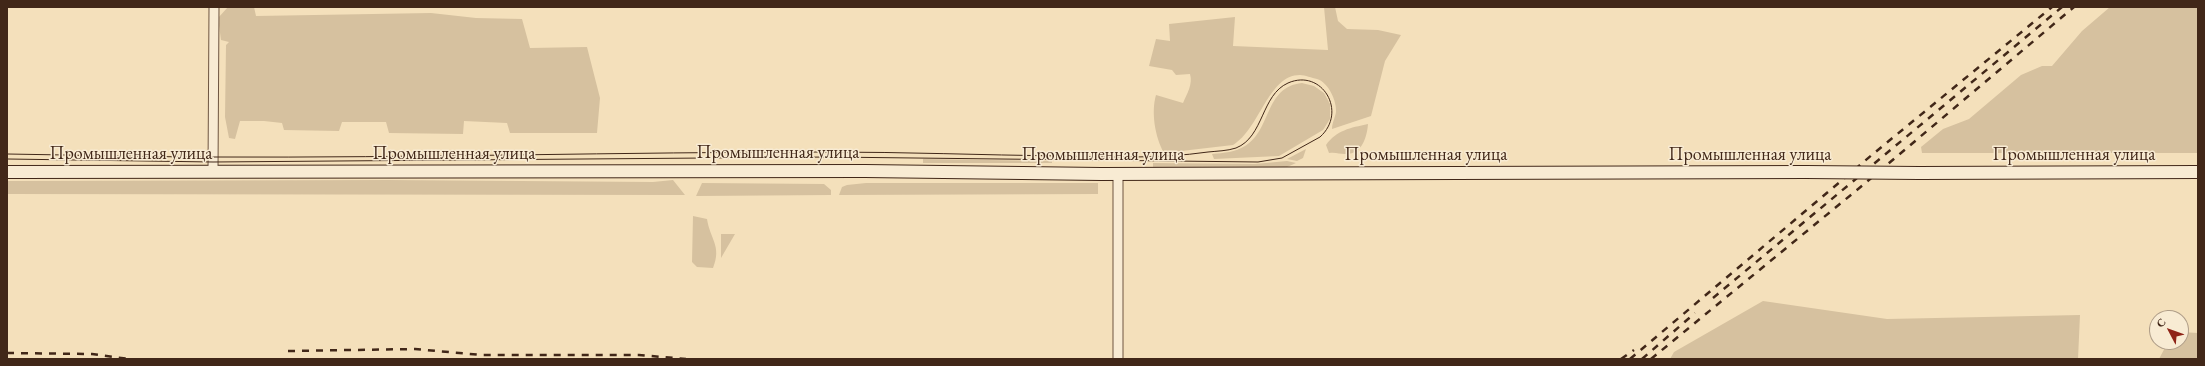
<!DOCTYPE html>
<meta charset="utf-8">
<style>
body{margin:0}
#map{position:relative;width:2205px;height:366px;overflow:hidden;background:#f4e0bb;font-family:"EB Garamond",serif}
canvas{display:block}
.frame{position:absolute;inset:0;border:8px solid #412718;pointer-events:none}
.north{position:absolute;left:2149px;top:310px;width:40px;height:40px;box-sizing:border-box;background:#f8ebd3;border:1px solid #af9d88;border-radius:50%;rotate:311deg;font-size:11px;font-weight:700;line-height:16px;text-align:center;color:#412718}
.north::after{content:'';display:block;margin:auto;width:14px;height:18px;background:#8f2418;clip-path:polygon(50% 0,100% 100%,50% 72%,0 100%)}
</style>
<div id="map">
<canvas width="2205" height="366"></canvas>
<div class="frame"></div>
<div class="north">С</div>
</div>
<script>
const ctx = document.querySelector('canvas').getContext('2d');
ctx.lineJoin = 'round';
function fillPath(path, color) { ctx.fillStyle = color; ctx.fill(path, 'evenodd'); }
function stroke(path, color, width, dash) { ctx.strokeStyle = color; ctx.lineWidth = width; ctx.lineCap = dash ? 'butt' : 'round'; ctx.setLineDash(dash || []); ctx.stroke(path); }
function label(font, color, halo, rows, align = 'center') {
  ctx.font = font + ' "EB Garamond",serif'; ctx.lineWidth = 3; ctx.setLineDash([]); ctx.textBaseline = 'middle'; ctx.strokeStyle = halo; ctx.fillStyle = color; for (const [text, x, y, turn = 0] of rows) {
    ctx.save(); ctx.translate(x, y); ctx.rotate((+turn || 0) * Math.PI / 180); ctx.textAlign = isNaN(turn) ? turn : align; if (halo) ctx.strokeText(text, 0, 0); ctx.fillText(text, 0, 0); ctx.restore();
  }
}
fillPath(new Path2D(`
 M228,7H254L256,16L431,13L476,18L522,19L530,48L587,47L600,98L597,133H510L507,123L464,121L463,134L389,133L386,122H342L339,131L284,130L282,123L264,121H240L235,139L229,138L225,117L226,45L229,42L221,40L218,18Z
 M1324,7H1335L1338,21L1347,29L1378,30L1401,35L1385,61L1371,116L1332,129C1332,123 1335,118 1336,112C1337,101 1328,82 1317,79C1312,78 1305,75 1300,75C1268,75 1260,129 1233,145L1164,153C1155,137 1151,112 1156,95L1183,103C1187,94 1193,84 1190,74L1176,75L1172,70L1149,66L1156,39L1170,41L1169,24L1235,17L1233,46L1328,50Z
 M2110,7H2198V153H1922L1921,147L1943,129L1969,119L2021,75L2042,66H2052L2082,31Z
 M1302,83L1314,86L1324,93L1330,104V119L1323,130L1279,156L1214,159L1212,154C1224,153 1235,152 1245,146C1272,130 1264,87 1302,83Z
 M1368,124C1367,137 1362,155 1345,154C1339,154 1336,152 1329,153L1326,145C1337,130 1350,128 1368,124Z
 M1306,149L1303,158L1297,161L1287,159Z
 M923,159L1052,161V163H923Z
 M1287,161L1296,163L1287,167L1153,168V163L1255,164Z
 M388,180L653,182L673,180L685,195L7,194V181Z
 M702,183L824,184L831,190V195L696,196Z
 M866,183H1098V194L839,195L842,187L847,185Z
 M693,216L707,219C710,239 722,246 713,268L697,267L692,262Z
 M721,234H735L721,258Z
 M1763,301L1887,319L2080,315L2078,359H1670L1674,352Z
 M2181,332L2198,333V359H2159L2168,342H2181Z`), '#d6c19f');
const street = new Path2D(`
 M213,172L214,7
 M1118,174V359`);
const secondary = new Path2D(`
 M7,172L865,171L1101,174L1806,172
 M1919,173L2198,172`);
stroke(street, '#6e5541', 11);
stroke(secondary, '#412718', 14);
stroke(street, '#f8ebd3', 9);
stroke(secondary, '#f8ebd3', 12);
stroke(new Path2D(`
 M7,154C75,155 144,157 212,157C417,158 622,152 827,152C904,152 982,155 1060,156C1110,157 1159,159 1208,152C1217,151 1227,151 1236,148C1264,137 1261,95 1288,83C1322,68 1348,112 1320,137L1282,158L1258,162L829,157L213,162L7,159`), '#412718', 1);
stroke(new Path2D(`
 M1713,298L2062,7
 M288,351L415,349L481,355H639L686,359
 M7,353L92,354L129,359
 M1621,359L1634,350
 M1630,359L1873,154L2052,7
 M1642,359L1695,313
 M1651,359L1863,185L2074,7`), '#412718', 2.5, [7, 7]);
const secondaryBridge = new Path2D(`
 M1806,172L1919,173`);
stroke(secondaryBridge, '#412718', 14, []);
stroke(secondaryBridge, '#f8ebd3', 12);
label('18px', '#412718', '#f8ebd3', [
 ["Промышленная улица",778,153],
 ["Промышленная улица",131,154],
 ["Промышленная улица",454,154],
 ["Промышленная улица",1103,155],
 ["Промышленная улица",1426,155],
 ["Промышленная улица",1750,155],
 ["Промышленная улица",2074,155]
]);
</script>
